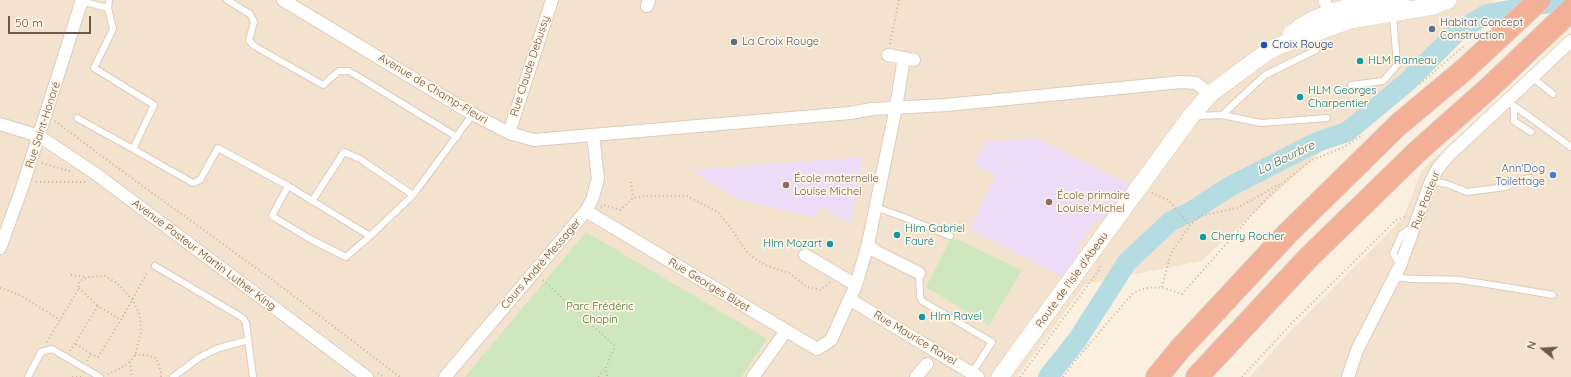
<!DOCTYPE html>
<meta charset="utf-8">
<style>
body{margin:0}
#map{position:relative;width:1571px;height:377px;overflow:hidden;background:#fbf0df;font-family:Quicksand,sans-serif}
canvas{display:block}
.north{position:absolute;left:1523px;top:329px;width:40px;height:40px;-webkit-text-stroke:3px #fef4e4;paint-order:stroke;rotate:288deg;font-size:11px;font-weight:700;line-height:16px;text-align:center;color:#705648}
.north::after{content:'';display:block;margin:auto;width:14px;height:18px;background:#705648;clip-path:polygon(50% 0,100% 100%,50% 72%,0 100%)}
.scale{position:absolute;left:8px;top:16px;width:83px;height:18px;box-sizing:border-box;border:2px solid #705648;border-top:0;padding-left:5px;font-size:12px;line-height:14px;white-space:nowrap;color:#705648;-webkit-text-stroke:3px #fef4e4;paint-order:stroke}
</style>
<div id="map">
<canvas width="1571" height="377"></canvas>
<div class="north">N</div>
<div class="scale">50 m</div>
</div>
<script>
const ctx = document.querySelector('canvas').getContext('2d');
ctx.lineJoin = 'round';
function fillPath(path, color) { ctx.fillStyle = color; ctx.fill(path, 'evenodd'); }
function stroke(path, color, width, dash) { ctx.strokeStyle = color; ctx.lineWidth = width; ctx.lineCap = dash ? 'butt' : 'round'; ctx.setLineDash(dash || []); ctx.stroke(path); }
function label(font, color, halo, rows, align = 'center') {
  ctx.font = font + ' Quicksand,sans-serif'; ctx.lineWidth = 3.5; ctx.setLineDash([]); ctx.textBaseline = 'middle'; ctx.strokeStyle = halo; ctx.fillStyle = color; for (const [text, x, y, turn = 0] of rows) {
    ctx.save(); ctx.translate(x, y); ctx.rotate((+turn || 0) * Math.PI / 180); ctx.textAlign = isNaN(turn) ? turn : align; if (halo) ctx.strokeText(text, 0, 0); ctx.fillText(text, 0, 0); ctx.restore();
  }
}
fillPath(new Path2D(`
 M0,0H1495L1403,77L1201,261L1085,284L1017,377H0Z
 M1571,32V377H1250L1290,332L1403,218L1422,170Z`), '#f2e2ce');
fillPath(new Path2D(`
 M1035,138L1129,184L1104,220H1096L1077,248L1078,256L1063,277L970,229L996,175L974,164L986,142Z
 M863,157L851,221H844L822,206L815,217L737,199L692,170Z`), '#eddcf7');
fillPath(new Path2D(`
 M586,232L767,339L741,377H465Z
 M952,237L1022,270L989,325L926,287Z`), '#cfe7bf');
stroke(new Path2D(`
 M1048,377L1078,339L1127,262L1171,221L1192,211L1229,187L1317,142L1347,132L1407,82L1457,32L1487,14L1567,0`), '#b5dce3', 20);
const lane = new Path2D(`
 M227,0L250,14L254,22L249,40L254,46L323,85L339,71H349L457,137
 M81,1L108,8L113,29L94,68L154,105L133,149L193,183L200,180L218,148L288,186L272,216L310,239L346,257L370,236L413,195
 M108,8L109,0
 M1532,77L1553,94
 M1351,85L1383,81L1397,65L1393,15
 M1506,101L1520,110L1571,147
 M1514,106V121L1531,132
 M1222,115L1261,123L1327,118
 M1196,116L1222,115L1265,75L1316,50L1318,34
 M77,118L133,149
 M1431,181L1447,184L1467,192L1505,187L1520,180L1530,178
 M288,186L370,236
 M312,201L344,152L360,159L413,195L473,114
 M875,207L906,218L950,236
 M1400,264L1393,254L1402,234L1413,227
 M155,266L243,318L246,323L253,377
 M919,273L920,297L922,301L992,342L972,373
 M1395,277C1416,281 1438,278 1459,280C1491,284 1522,290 1553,295
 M28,377L41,352L52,349L100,377
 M173,377L200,357L219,348L248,340`);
const street = new Path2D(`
 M283,0L469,112L509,133L534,140L850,113L872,109L946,105L1182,82L1196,83L1210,94
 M1324,0L1333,19
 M647,6L649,0
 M888,55L914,60
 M0,124L39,136L96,174L367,377
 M509,133L552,0
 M586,211L817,349L831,340L856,285L868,244L896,107L904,58
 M868,244L875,251L919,273
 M0,248L22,188L82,0
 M805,255L856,285
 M851,300L978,377
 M445,377L586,211L592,200L598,179L593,135
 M753,377L786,331
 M916,377L927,364
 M1348,377L1357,350L1400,266L1431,181L1438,168L1449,155L1571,41`);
const secondary = new Path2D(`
 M1291,34C1322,9 1363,3 1401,0
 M1000,377L1191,116L1210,94L1267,52L1276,47L1350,20L1433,6L1448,0`);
const highway = new Path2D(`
 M1157,377L1180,349L1288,233L1398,125L1465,69
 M1197,377L1308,258L1418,151L1490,87`);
stroke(lane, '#deccbc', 8);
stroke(street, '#deccbc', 14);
stroke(secondary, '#e3cdba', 18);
stroke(highway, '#dad3cf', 24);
stroke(new Path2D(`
 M890,44L899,0
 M1420,84L1464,46
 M55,121L107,160L274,281L400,377
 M42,163L72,172
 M36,182H87
 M631,182L633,198
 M1152,193L1168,200L1190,225
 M601,207L604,205L620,210L633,198L645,196H687L718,212L730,227L746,251L754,258L765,265L789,273L807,287L821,290L830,282
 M71,275L87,277
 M543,280L615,346L606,367L598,377
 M1162,287L1171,253L1190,225L1200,216L1237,208L1280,184
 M0,288L20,295L60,320
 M79,288L98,306
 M47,342L79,288L78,284L80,281L88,277L105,276L117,283L132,299L140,315L141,332L135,355L130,362L117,370L108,374
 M76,344L90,353
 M70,351L98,306L121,320L148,271
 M135,355H146L156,358L161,371V377
 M87,361L90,354L98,357L121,320
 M130,362L132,377
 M606,367L607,377
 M378,373L384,377
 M72,377H82
 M1020,377L1099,270L1100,264
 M1063,377L1074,362L1133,293C1153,284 1162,287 1182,294L1266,199L1283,183L1312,160L1344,147L1363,135
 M1242,377L1292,323L1396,220L1406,216`), '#d3b19c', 2, [1, 3]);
stroke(lane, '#fff', 6);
stroke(street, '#fff', 12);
stroke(secondary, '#fff', 17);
stroke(highway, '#f4b097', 22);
const highwayBridge = new Path2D(`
 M1465,69L1539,0
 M1490,87L1571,10`);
stroke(highwayBridge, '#dad3cf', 24, []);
stroke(highwayBridge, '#f4b097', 22);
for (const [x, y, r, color] of [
 [1432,29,4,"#5c6f8a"],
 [734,42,4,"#5c6f8a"],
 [1264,45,4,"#1a4fb4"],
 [1360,61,4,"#0f9aa8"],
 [1300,97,4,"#0f9aa8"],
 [1553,175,4,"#3f7fe0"],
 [786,185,4,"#8d6e63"],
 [1049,202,4,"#8d6e63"],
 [897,235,4,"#0f9aa8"],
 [1203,237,4,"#0f9aa8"],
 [830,244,4,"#0f9aa8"],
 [922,317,4,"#0f9aa8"]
]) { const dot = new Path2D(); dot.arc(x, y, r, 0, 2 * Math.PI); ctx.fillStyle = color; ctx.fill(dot); stroke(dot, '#fef4e4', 1.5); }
label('11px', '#4e5e75', '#fef4e4', [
 ["Habitat Concept",1440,23],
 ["Construction",1440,36],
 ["La Croix Rouge",742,42]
], 'left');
label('11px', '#164399', '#fef4e4', [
 ["Croix Rouge",1272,45]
], 'left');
label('11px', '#0d838f', '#fef4e4', [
 ["HLM Rameau",1368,61],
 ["HLM Georges",1308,91],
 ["Charpentier",1308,104],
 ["Hlm Gabriel",905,229],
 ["Fauré",905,242],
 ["Cherry Rocher",1211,237],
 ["Hlm Mozart",822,244,"right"],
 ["Hlm Ravel",930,317]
], 'left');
label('11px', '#705648', '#fef4e4', [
 ["Rue Claude Debussy",530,66,-72],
 ["Avenue de Champ-Fleuri",433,89,31],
 ["Rue Saint-Honoré",43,125,-72],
 ["Rue Pasteur",1426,200,-69],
 ["Avenue Pasteur Martin Luther King",204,255,37],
 ["Cours André Messager",541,264,-49],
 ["Route de l'Isle d'Abeau",1072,280,-54],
 ["Rue Georges Bizet",709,285,31],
 ["Rue Maurice Ravel",915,338,31]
]);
label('11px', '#366cbe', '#fef4e4', [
 ["Ann'Dog",1545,169],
 ["Toilettage",1545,182]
], 'right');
label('11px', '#785e54', '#fef4e4', [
 ["École maternelle",794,179],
 ["Louise Michel",794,192],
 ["École primaire",1057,196],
 ["Louise Michel",1057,209]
], 'left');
label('11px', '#507641', '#fef4e4', [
 ["Parc Frédéric",600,307],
 ["Chopin",600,320]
]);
label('italic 12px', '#437883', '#fef4e4', [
 ["La Bourbre",1286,158,-26]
]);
</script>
